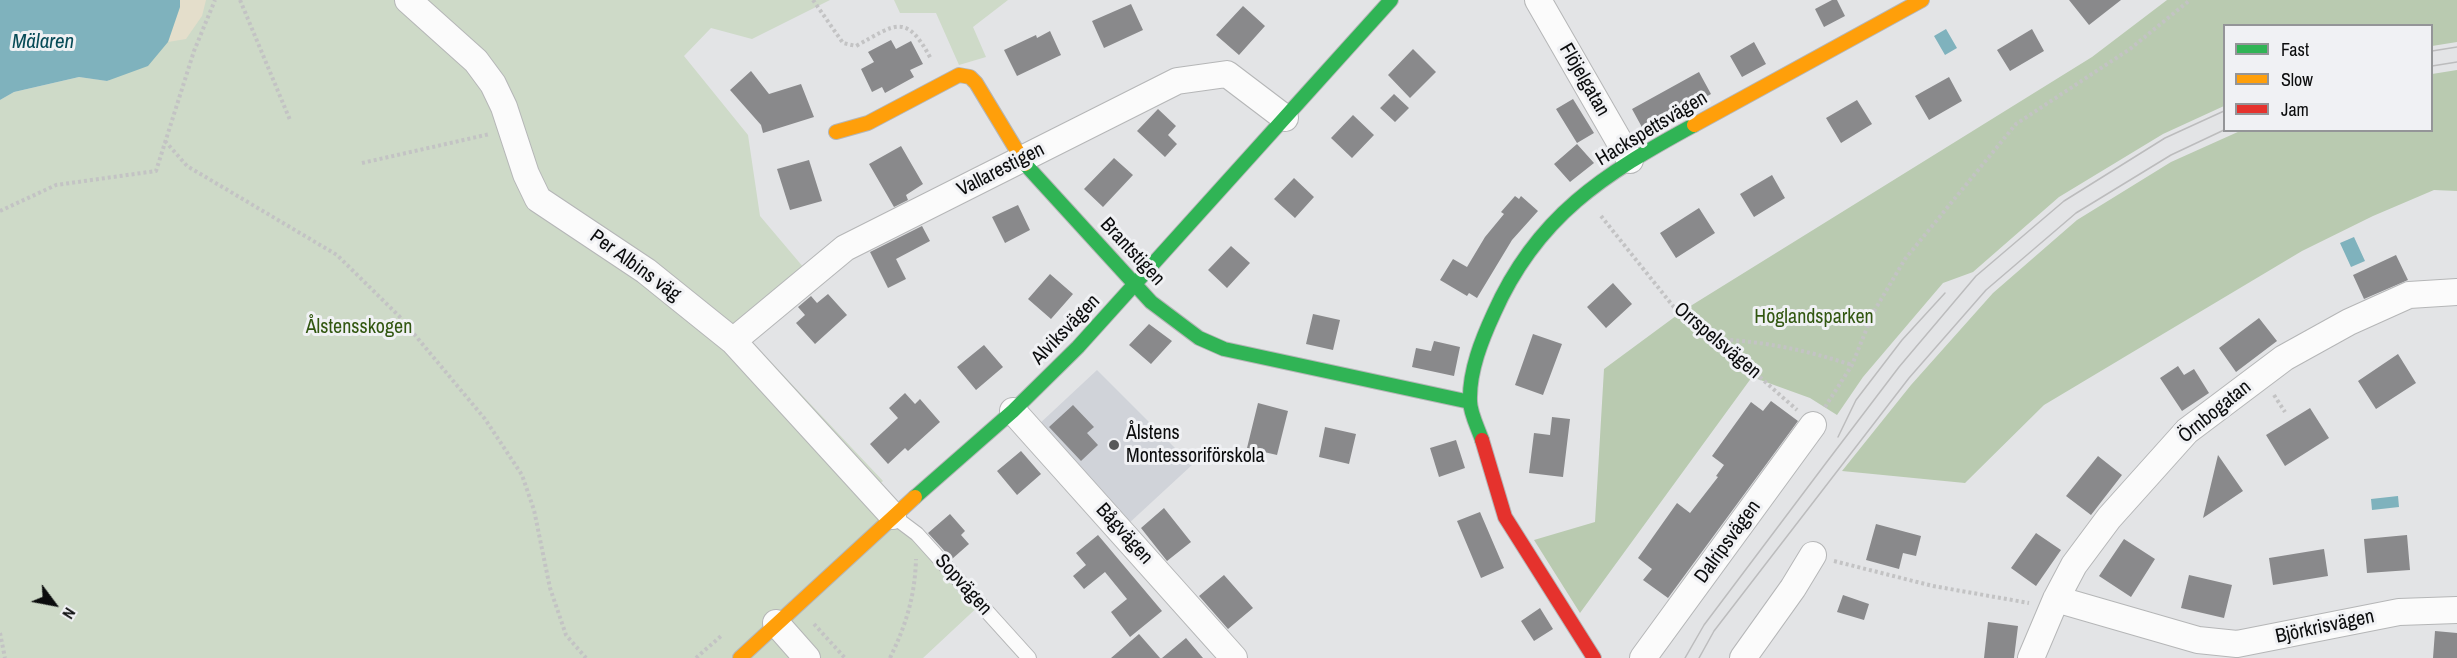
<!DOCTYPE html>
<meta charset="utf-8">
<style>
body{margin:0}
#map{position:relative;width:2457px;height:658px;overflow:hidden;background:#e3e4e6;font-family:"Archivo Narrow",sans-serif}
canvas{display:block}
.legend{position:absolute;left:2223px;top:24px;width:210px;height:108px;box-sizing:border-box;background:#f0f1f4;border:2px solid #949598;margin:0;padding:8px 10px;list-style:none;font-size:18px;color:#0b0c0d}
.legend li{display:flex;align-items:center;gap:12px;height:30px}
.legend b{width:30px;border:2px solid #949598}
.north{position:absolute;left:24px;top:574px;width:60px;height:60px;-webkit-text-stroke:4px #f0f1f4;paint-order:stroke;rotate:122deg;font-size:16px;font-weight:700;line-height:24px;text-align:center;color:#0b0c0d}
.north::after{content:'';display:block;margin:auto;width:21px;height:27px;background:#0b0c0d;clip-path:polygon(50% 0,100% 100%,50% 72%,0 100%)}
</style>
<div id="map">
<canvas width="2457" height="658"></canvas>
<ul class="legend">
<li><b style="height:8px;background:#30b455"></b>Fast</li>
<li><b style="height:8px;background:#ff9f0a"></b>Slow</li>
<li><b style="height:8px;background:#e5322d"></b>Jam</li>
</ul>
<div class="north">N</div>
</div>
<script>
const ctx = document.querySelector('canvas').getContext('2d');
ctx.lineJoin = 'round';
function fillPath(path, color) { ctx.fillStyle = color; ctx.fill(path, 'evenodd'); }
function stroke(path, color, width, dash) { ctx.strokeStyle = color; ctx.lineWidth = width; ctx.lineCap = dash ? 'butt' : 'round'; ctx.setLineDash(dash || []); ctx.stroke(path); }
function label(font, color, halo, rows, align = 'center') {
  ctx.font = font + ' "Archivo Narrow",sans-serif'; ctx.lineWidth = 6; ctx.setLineDash([]); ctx.textBaseline = 'middle'; ctx.strokeStyle = halo; ctx.fillStyle = color; for (const [text, x, y, turn = 0] of rows) {
    ctx.save(); ctx.translate(x, y); ctx.rotate((+turn || 0) * Math.PI / 180); ctx.textAlign = isNaN(turn) ? turn : align; if (halo) ctx.strokeText(text, 0, 0); ctx.fillText(text, 0, 0); ctx.restore();
  }
}
fillPath(new Path2D(`
 M1097,370L1192,465L1127,525L1037,426Z`), '#d0d3d9');
fillPath(new Path2D(`
 M180,0H830L752,39L711,28L684,56L748,135L760,216L804,268L737,326L883,481L861,499L920,534L983,602L923,658H0V100L14,92L79,77L108,81L180,7Z
 M894,0H1008L973,27L986,57L959,65L936,13H900Z`), '#cedac8');
fillPath(new Path2D(`
 M2167,0H2457V42L2432,46V26H2224V106L2163,134L2059,197L1973,272L1943,283L1863,377L1837,415L1810,398L1752,377L1580,613L1534,540L1595,522L1604,369L1684,310L2092,57Z
 M2457,70V191L2434,190L2373,216L2302,251L2044,405L1965,483L1842,471L1911,385L1993,293L2077,220L2171,162L2240,131L2432,130V74Z`), '#b9cab0');
fillPath(new Path2D(`
 M180,0H206L202,16L186,39L168,42L180,7Z`), '#e4decb');
fillPath(new Path2D(`
 M0,0H180V7L168,42L148,66L107,81L79,77L14,92L0,100Z
 M1946,29L1957,48L1945,55L1934,36Z
 M2354,237L2365,261L2351,267L2340,243Z
 M2398,496L2399,507L2372,510L2371,499Z`), '#7fb2bd');
fillPath(new Path2D(`
 M1832,0H1837L1845,16L1824,27L1815,9Z
 M2069,0H2121L2089,25Z
 M1131,4L1143,30L1104,48L1092,21Z
 M1243,6L1265,26L1239,55L1216,35Z
 M2032,29L2044,51L2010,71L1997,50Z
 M1050,31L1061,55L1017,76L1004,50L1036,35L1037,38Z
 M891,40L896,49L911,41L923,64L910,70L914,77L885,93L882,87L872,92L861,69L874,62L868,52Z
 M1754,42L1766,64L1742,77L1730,56Z
 M1413,49L1436,72L1410,98L1388,75Z
 M751,71L769,94L801,84L814,117L763,133L761,125L730,90Z
 M1699,72L1711,94L1644,131L1632,109Z
 M1949,77L1962,101L1929,120L1915,96Z
 M1394,94L1409,108L1395,122L1380,108Z
 M1573,99L1594,133L1577,143L1556,109Z
 M1857,100L1872,124L1841,143L1826,118Z
 M1158,109L1176,126L1168,135L1177,144L1165,157L1137,131Z
 M1353,115L1374,135L1352,158L1331,138Z
 M1577,144L1594,163L1570,182L1554,164Z
 M901,146L923,184L906,195L908,200L894,207L869,164Z
 M1114,158L1133,175L1103,207L1084,189Z
 M809,160L822,201L790,210L777,169Z
 M1772,175L1785,198L1754,217L1740,194Z
 M1294,178L1314,197L1295,218L1274,199Z
 M1515,196L1519,199L1521,196L1538,211L1512,240L1477,298L1469,293L1467,296L1440,280L1453,259L1467,267L1485,237L1504,214L1501,212Z
 M1018,205L1030,230L1005,243L992,217Z
 M1699,208L1715,233L1676,258L1660,233Z
 M922,226L930,241L896,259L906,279L888,288L870,252Z
 M1231,246L1250,263L1227,288L1208,270Z
 M2396,255L2408,280L2364,299L2353,275Z
 M1050,274L1073,294L1051,319L1028,299Z
 M1613,283L1632,304L1606,328L1587,307Z
 M828,294L847,315L815,344L796,323L805,315L798,307L811,296L817,303Z
 M1313,314L1340,320L1333,350L1306,344Z
 M2259,318L2277,341L2236,372L2219,348Z
 M1149,324L1172,341L1151,364L1129,345Z
 M1533,334L1562,344L1543,395L1515,385Z
 M1434,341L1460,347L1454,376L1412,367L1416,348L1431,351Z
 M984,345L1003,367L976,390L957,367Z
 M2398,354L2416,383L2376,409L2358,381Z
 M2178,366L2184,375L2194,369L2209,393L2182,411L2160,378Z
 M905,393L915,404L920,399L940,422L908,451L905,448L888,464L870,444L898,418L889,408Z
 M1771,401L1798,421L1668,598L1643,580L1652,569L1638,558L1677,503L1690,513L1718,477L1716,476L1724,465L1712,456L1751,402L1763,411Z
 M1258,403L1288,411L1277,455L1247,448Z
 M1073,405L1094,427L1087,433L1098,445L1081,461L1049,427Z
 M2310,408L2329,438L2285,466L2266,435Z
 M1552,417L1570,419L1563,477L1529,473L1534,433L1550,435Z
 M1325,427L1356,434L1349,464L1319,457Z
 M1456,440L1465,468L1439,477L1430,448Z
 M1021,451L1041,474L1017,495L997,471Z
 M2218,455L2243,491L2203,518Z
 M2098,456L2122,475L2091,515L2066,496Z
 M1164,508L1191,542L1167,561L1141,528Z
 M1480,512L1504,568L1481,578L1457,521Z
 M950,514L965,531L961,535L969,544L952,559L928,533Z
 M1876,524L1921,536L1916,556L1903,553L1899,569L1866,560Z
 M2036,533L2061,550L2036,586L2011,568Z
 M1098,535L1162,611L1130,637L1111,612L1127,599L1105,572L1084,589L1073,576L1086,565L1076,553Z
 M2407,535L2410,570L2367,573L2364,539Z
 M2124,539L2155,559L2131,597L2099,576Z
 M2324,549L2328,576L2273,585L2269,558Z
 M1224,575L1253,608L1228,629L1199,596Z
 M2189,575L2232,585L2224,618L2181,608Z
 M1843,595L1869,604L1864,620L1837,612Z
 M1540,608L1553,629L1534,641L1521,621Z
 M1988,622L2018,626L2014,658H1984Z
 M2435,631L2457,633V658H2433Z
 M1139,634L1160,658H1111Z
 M1186,638L1203,658H1162Z`), '#89898b');
const lane = new Path2D(`
 M893,516L917,534L1029,658`);
const street = new Path2D(`
 M408,0L476,61L493,84L504,107L526,174L538,199L646,271L733,341L893,516
 M1538,0L1630,160
 M733,341L845,248L1177,81L1227,74L1285,118
 M1013,411L1234,658
 M2056,599L2198,640L2237,644L2399,612L2457,610
 M776,623L807,658
 M1643,658L1813,425
 M1743,658L1793,588L1813,555
 M2031,658L2056,599L2074,565L2109,518L2187,431L2284,358L2349,322L2409,295L2457,292`);
const fast = new Path2D(`
 M1025,164L1151,302L1199,338L1224,349L1470,402
 M1482,440C1478,428 1470,413 1470,401C1469,371 1482,339 1494,313C1537,216 1604,174 1694,125
 M915,497L1013,411L1078,347L1391,0`);
const slow = new Path2D(`
 M1694,125L1922,0
 M836,132L868,123L959,75L970,77L976,83L1025,164
 M740,658L915,497`);
const jam = new Path2D(`
 M1482,440L1505,517L1594,658`);
stroke(lane, '#b5b6b7', 16);
stroke(street, '#b5b6b7', 28);
stroke(fast, '#b5b6b7', 16);
stroke(slow, '#b5b6b7', 16);
stroke(jam, '#b5b6b7', 16);
stroke(new Path2D(`
 M240,0L290,120
 M813,0L843,43L856,46C896,24 906,12 931,59
 M165,141L187,166L337,255L399,316L485,419L522,475L534,510L550,588L566,635L586,658
 M362,163L490,134
 M0,211L56,185L156,171L194,51L215,0
 M1601,216L1681,316L1717,339L1797,410
 M1718,339C1766,342 1806,350 1852,365
 M2274,395L2285,412
 M1825,407L1852,365L1873,313L1905,259L2016,124L2130,49L2190,0
 M1834,561L1933,586L2029,603
 M814,624L845,658
 M0,633L5,658
 M696,658L721,636
 M890,658C906,625 915,596 916,559`), '#c3c3c4', 4, [3, 3]);
stroke(lane, '#fbfbfb', 14);
stroke(street, '#fbfbfb', 26);
stroke(fast, '#30b455', 14);
stroke(slow, '#ff9f0a', 14);
stroke(jam, '#e5322d', 14);
stroke(new Path2D(`
 M2432,51L2457,47
 M2432,66L2457,62
 M1838,437L1856,400L1902,340L1945,293
 M1685,658L1704,625L1826,463L1899,367L1976,276L2064,201L2165,138L2224,111
 M1699,658L1714,631L1909,378L1986,290L2076,213L2171,155L2224,130`), '#bcbcbd', 1.5);
for (const [x, y, r, color] of [
 [1114,445,6,"#575859"]
]) { const dot = new Path2D(); dot.arc(x, y, r, 0, 2 * Math.PI); ctx.fillStyle = color; ctx.fill(dot); stroke(dot, '#f0f1f4', 2); }
label('20px', '#0b0c0d', '#f0f1f4', [
 ["Flöjelgatan",1584,80,60],
 ["Hackspettsvägen",1652,129,-31],
 ["Vallarestigen",1001,170,-27],
 ["Brantstigen",1132,252,47],
 ["Per Albins väg",635,266,36],
 ["Alviksvägen",1066,330,-46],
 ["Orrspelsvägen",1717,341,40],
 ["Örnbogatan",2215,412,-39],
 ["Bågvägen",1124,534,48],
 ["Dalripsvägen",1728,542,-54],
 ["Sopvägen",963,585,48],
 ["Björkrisvägen",2325,627,-12]
]);
label('20px', '#325711', '#f0f1f4', [
 ["Höglandsparken",1814,318],
 ["Ålstensskogen",359,328]
]);
label('20px', '#0b0c0d', '#f0f1f4', [
 ["Ålstens",1126,434],
 ["Montessoriförskola",1126,457]
], 'left');
label('italic 21px', '#084b57', '#f0f1f4', [
 ["Mälaren",43,42]
]);
</script>
